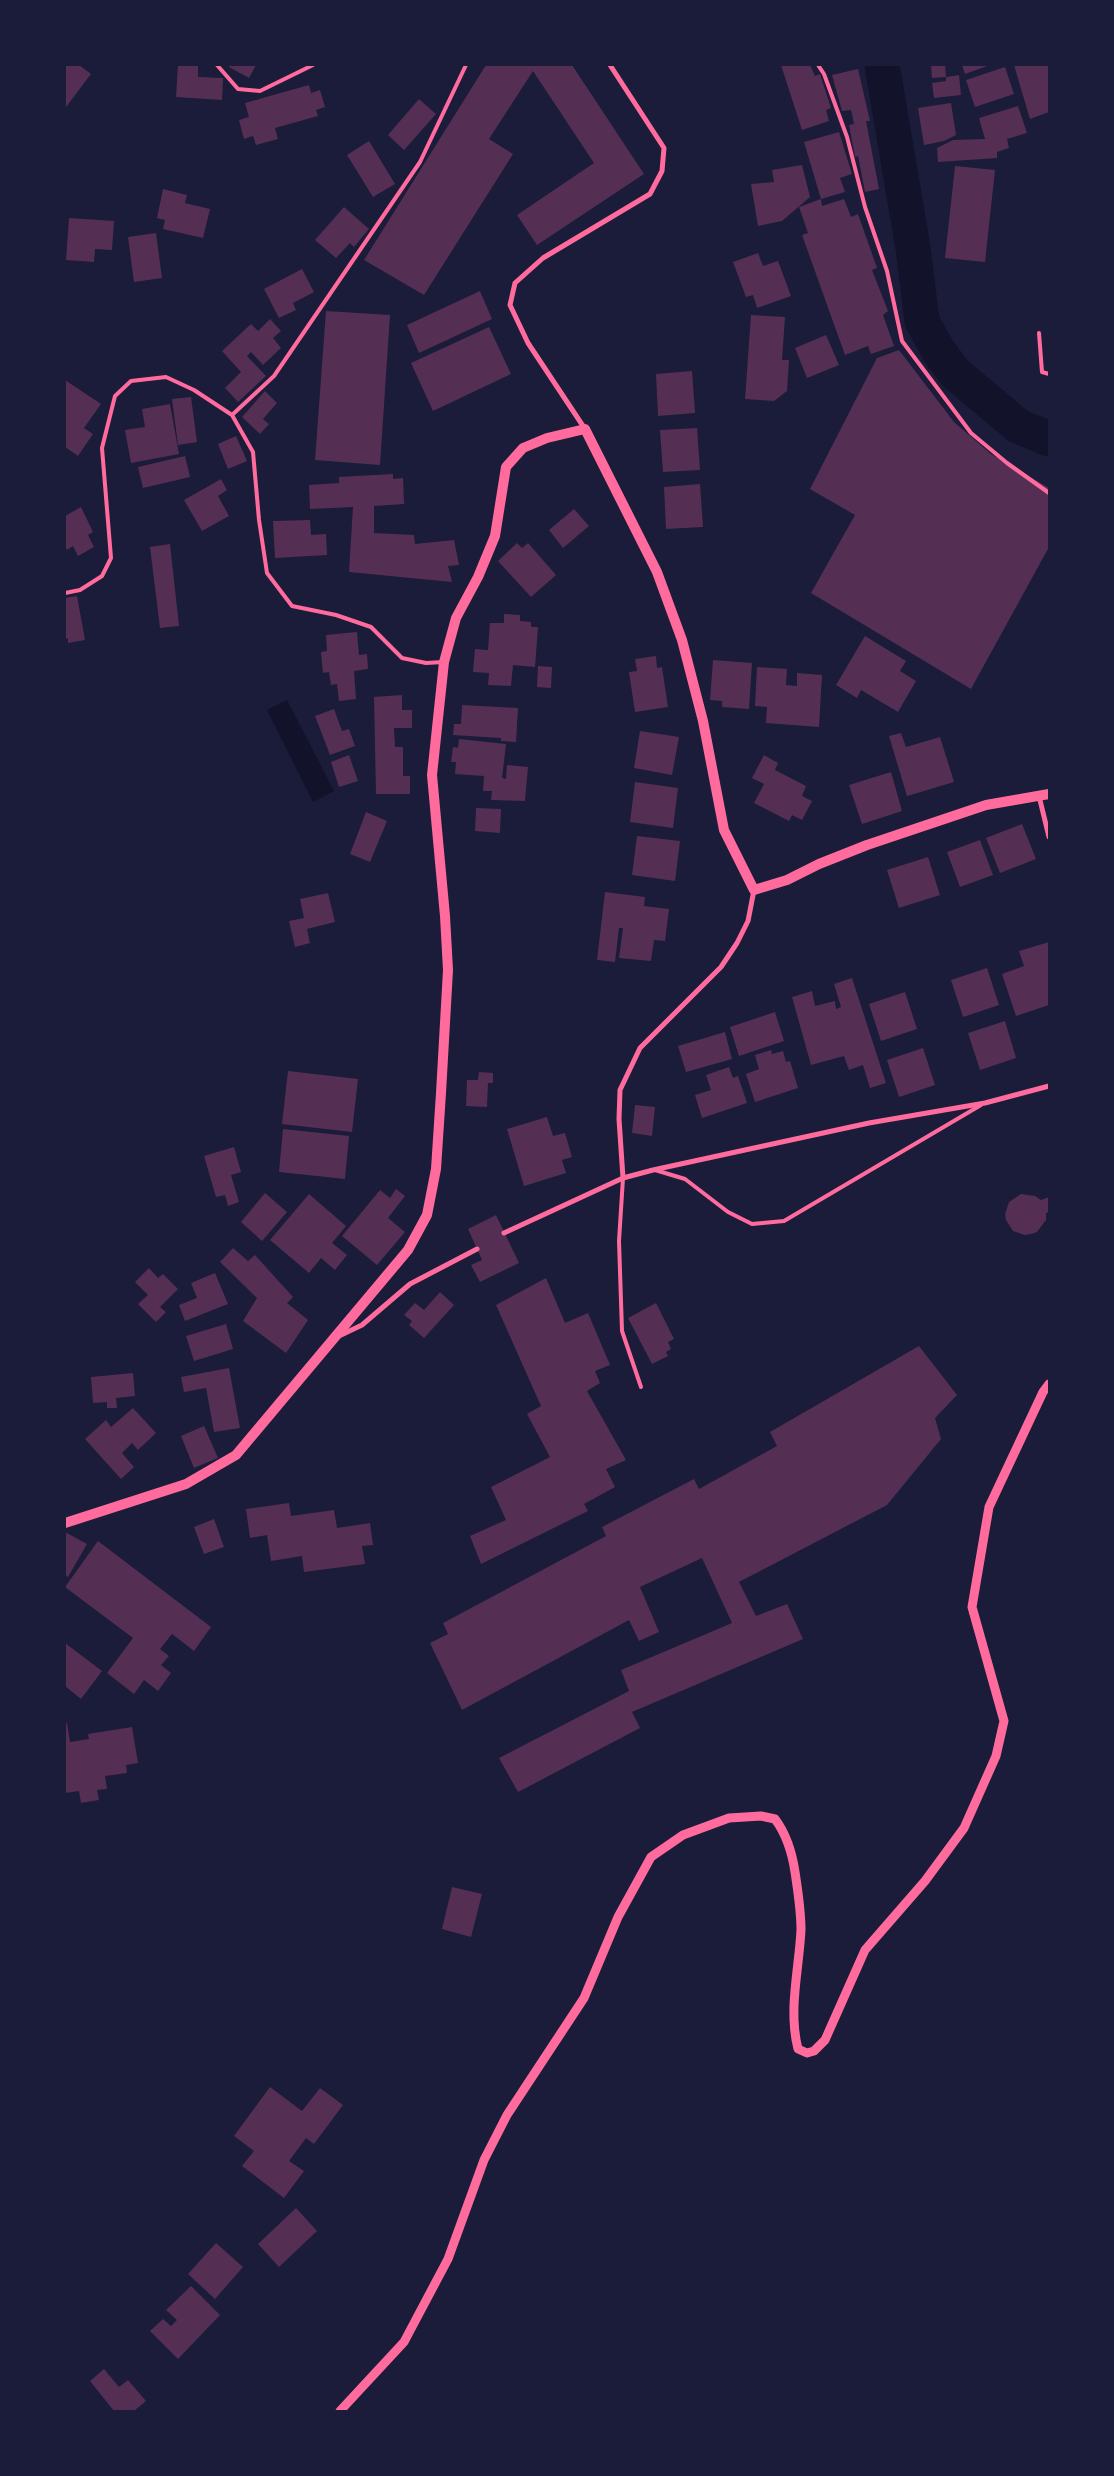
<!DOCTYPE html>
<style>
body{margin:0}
#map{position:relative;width:1114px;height:2476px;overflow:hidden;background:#1b1b3a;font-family:"Source Sans 3",sans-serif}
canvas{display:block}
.frame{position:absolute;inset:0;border:66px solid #1b1b3a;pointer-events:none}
</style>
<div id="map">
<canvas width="1114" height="2476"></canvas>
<div class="frame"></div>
</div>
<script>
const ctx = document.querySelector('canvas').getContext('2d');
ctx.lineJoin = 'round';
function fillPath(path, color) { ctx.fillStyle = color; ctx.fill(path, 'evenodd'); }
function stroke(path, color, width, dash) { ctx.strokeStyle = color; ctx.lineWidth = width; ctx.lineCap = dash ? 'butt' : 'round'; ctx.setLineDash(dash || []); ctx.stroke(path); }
fillPath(new Path2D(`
 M287,700L334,791L313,802L267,710Z`), '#12122b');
stroke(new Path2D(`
 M882,65L913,248L922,321L938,350L955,373L1018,426L1049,439`), '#12122b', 35);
fillPath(new Path2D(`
 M65,65H79L91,74L66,107Z
 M178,65H198V77L223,78L222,100L176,97Z
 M230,65H256L249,78L229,67Z
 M486,65H572L644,174L537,245L517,215L594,163L533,71L489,139L513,154L424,295L364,260Z
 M781,65H810L815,76L820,74L831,108L826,110L829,121L802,130Z
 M931,65H945L946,77L932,78Z
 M962,65H990L965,74Z
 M1014,65H1049V112L1030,119Z
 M1005,67L1014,94L975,107L966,80Z
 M858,69L870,121H866L879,189L865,192L858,156L855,157L849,125L854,124L851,110L842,111L832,75Z
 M959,75L961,95L934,98L932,83L946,81V77Z
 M309,85L311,93L320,90L325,107L316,110L318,116L275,128L278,139L256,145L253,136L244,139L239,120L249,117L245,103Z
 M419,99L436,114L404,150L388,135Z
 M951,103L956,135L944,141L924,145L918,108Z
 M1018,106L1027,133L1007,139L1009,148L997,152V158L938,162L937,148L953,140L985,139L979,118Z
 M839,132L852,174L840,178L845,192L821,199L804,142Z
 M369,141L395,184L373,197L347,155Z
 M802,165L810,197L782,221L758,226L751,184L774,182L772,170Z
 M955,166L995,170L985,262L945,258Z
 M163,189L187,195L185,203L210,209L203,238L163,229L165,220L157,218Z
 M821,199L822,206L844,199L851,217L858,214L877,268L872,270L888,311L883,315L894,346L871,354L868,346L845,355L802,235L808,233L799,207Z
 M344,207L369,229L354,247L350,243L336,258L315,240Z
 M69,218L114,221L112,250L95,249L94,262L66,260Z
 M156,233L162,278L134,282L128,237Z
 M758,253L763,266L778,261L791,296L757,308L753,295L746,297L733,262Z
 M302,269L314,292L293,303L296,310L279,318L264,289Z
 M480,291L492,319L419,353L407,325Z
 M326,311L390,315L380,465L315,460Z
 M751,315L785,317L782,360H789L787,391L774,401L745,399Z
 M270,319L281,331L273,338L281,348L263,365L251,352L247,356L266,376L238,402L225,388L241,372L222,351L251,324L258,331Z
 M489,327L511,374L433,411L411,363Z
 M826,335L839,365L807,378L795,348Z
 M899,350L954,422L991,454L1049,488V547L971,689L811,593L855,515L810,489L877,358Z
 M692,371L695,413L658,416L656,374Z
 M65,380L101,404L84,428L93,434L78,456L65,447Z
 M265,391L277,403L263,419L269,424L260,434L242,417Z
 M191,397L197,442L178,445L172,399Z
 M170,404L179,454L131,463L125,430L145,427L142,409Z
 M697,428L700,470L663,472L660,430Z
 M236,436L247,461L228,469L218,444Z
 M185,456L190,477L143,488L138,467Z
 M393,474V479L403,478L404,504L374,506V533L414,535L415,544L454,540L459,565L448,566L452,582L349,572L353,507L310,509L309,485L339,483V477Z
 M221,479L227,490L218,496L229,516L202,531L184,500Z
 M700,484L703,527L666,529L664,487Z
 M81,507L93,532L88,535L94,547L78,556L73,546L67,550L65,546V516Z
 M574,509L589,526L563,548L549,530Z
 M310,520L311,535L326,534L327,555L275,558L273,521Z
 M517,543L522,548L528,543L556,575L531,597L498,561Z
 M170,544L179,626L160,628L150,547Z
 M77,596L85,640L68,643V638L65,639V598Z
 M504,614L520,615V621L531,622V627H538L535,667L513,665L511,686L488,685L489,673L473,672L475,649L488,650L490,623H504Z
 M357,632L359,655L367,654L368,669L354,671L356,699L339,701L337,684L331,685L329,672L323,673L321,652L327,651L326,635Z
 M865,636L906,661L900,671L916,681L898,712L861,690L857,698L836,685Z
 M656,656L657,668L662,667L668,707L635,712L629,672L637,671L635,659Z
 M713,660L752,663L749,709L722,707V701L710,700Z
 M538,666L552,667L551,688L537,687Z
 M757,667L787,669L786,685L797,686V673L822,675L819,727L766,723L767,707L755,706Z
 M402,695V710H412V728H394L395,747H403V776H410V794H376L374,697Z
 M462,705L518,708L516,742L501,741V738L453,735L454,724H461Z
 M334,709L342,731L349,729L355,746L330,755L315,716Z
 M640,731L679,737L672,775L634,768Z
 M901,733L906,747L940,737L954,782L907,796L889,736Z
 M459,739L506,744L502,778L506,779L507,765L528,767L525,801L491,800L492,791H483L484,776L455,774L456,762H451L453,747L458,748Z
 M349,755L358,781L339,787L331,762Z
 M764,755L778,763L775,770L806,786L802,796L812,801L802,820L792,815L789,821L754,803L764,784L752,778Z
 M891,772L902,811L862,824L849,785Z
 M635,782L678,788L673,828L630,822Z
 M476,808L501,809L500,833L475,831Z
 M366,812L387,821L370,862L350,854Z
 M1022,824L1036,859L1000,873L986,838Z
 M637,836L680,841L675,881L632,875Z
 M980,840L993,875L960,887L947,852Z
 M928,857L940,895L899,908L887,870Z
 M605,892L645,897L644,906L669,909L665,941L654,940L651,961L619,958L623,928H619L615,962L597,960Z
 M328,893L335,922L307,929L310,943L295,947L289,921L304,918L300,899Z
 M1049,942V1005L1016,1016L1002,974L1024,966L1019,951Z
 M987,968L999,1005L963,1017L951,980Z
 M852,978L886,1083L870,1088L863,1065L849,1070L844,1056L811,1065L792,997L812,991L815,1006L835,1001L836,1009L841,1007L834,984Z
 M905,992L917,1029L881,1041L869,1004Z
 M775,1012L784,1041L739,1056L730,1027Z
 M1005,1021L1016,1058L980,1070L968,1033Z
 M725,1032L732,1059L686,1072L678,1046Z
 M923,1048L935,1085L899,1097L887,1060Z
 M771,1050L772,1054L783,1051L786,1062L790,1061L798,1088L755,1102L746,1074L759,1069L755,1055Z
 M729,1067L733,1078L738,1076L747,1103L702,1118L695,1095L711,1090L706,1075Z
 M288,1071L358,1079L352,1132L282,1124Z
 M479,1072L493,1073V1083H488L487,1107L466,1106L467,1080H478Z
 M635,1105L655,1107L652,1136L632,1133Z
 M547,1117L553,1136L565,1133L572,1157L562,1160L566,1173L524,1186L507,1129Z
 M283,1129L349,1136L345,1179L279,1172Z
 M234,1147L241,1172L231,1175L239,1202L228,1206L225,1195L216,1197L204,1156Z
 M396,1189L405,1196L388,1218L405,1232L377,1265L342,1236L380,1190L390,1198Z
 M265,1193L287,1212L262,1241L241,1222Z
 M309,1194L346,1226L332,1243L347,1255L335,1270L321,1258L309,1273L270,1240Z
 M1021,1194L1035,1196L1041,1200L1049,1197V1212L1046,1213V1220L1037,1232L1031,1234L1025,1235L1013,1231L1006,1220L1005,1214L1009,1202Z
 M496,1215L519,1263L480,1282L471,1265L482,1260L468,1229Z
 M233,1248L248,1261L255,1255L293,1297L287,1303L308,1320L286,1353L243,1321L257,1298L220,1262Z
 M149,1268L158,1278L163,1274L178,1289L160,1307L166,1312L156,1322L138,1304L148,1295L135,1282Z
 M215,1273L228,1304L185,1321L179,1305L197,1298L191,1283Z
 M546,1278L565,1323L588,1313L610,1365L595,1371L600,1383L587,1391L626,1460L606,1469L615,1487L584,1504L588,1511L481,1564L470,1536L506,1520L491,1487L550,1457L527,1414L541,1406L496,1305Z
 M440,1292L454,1305L424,1338L409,1325L412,1321L404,1315L415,1303L424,1310Z
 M656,1303L674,1339L668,1342L671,1349L666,1352L668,1356L652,1364L628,1318Z
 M226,1324L233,1349L194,1361L186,1336Z
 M919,1346L957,1395L935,1418L941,1439L887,1505L739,1582L756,1616L787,1604L803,1639L632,1712L640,1728L518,1792L499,1758L629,1691L621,1670L732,1623L702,1558L640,1587L659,1632L639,1641L629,1620L462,1710L430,1643L448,1634L443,1623L606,1536L602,1527L694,1479L699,1489L777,1446L770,1432Z
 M229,1368L240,1428L214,1432L206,1388L184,1392L181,1377Z
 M133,1373L135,1396L116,1398L117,1408H107V1402L93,1403L91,1377Z
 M133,1408L156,1433L138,1450L132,1443L122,1453L134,1467L121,1479L85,1439L106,1420L111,1427Z
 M204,1426L218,1458L194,1468L181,1436Z
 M289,1503L291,1516L334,1510L337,1528L370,1523L373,1545L362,1546L365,1564L304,1572L302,1556L271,1561L267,1535L250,1538L246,1509Z
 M214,1519L224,1547L204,1554L194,1527Z
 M65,1532L87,1544L68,1577L65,1575Z
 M98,1541L211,1627L194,1651L172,1634L160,1649L169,1656L161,1665L171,1673L158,1691L144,1680L134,1694L107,1673L133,1638L65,1587Z
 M65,1643L102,1671L81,1699L65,1686Z
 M65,1723H67L70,1742L89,1739L88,1734L132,1727L138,1763L126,1765L127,1773L105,1776L107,1789L97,1790L99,1800L81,1803L79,1791L65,1793Z
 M452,1887L482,1894L471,1937L442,1929Z
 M270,2087L302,2111L320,2088L343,2105L314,2144L306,2138L289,2161L304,2171L284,2198L242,2166L254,2151L234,2136Z
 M296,2208L317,2231L279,2267L258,2244Z
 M216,2243L243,2267L215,2299L188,2274Z
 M191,2286L220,2315L178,2359L150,2331L163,2319L171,2326L177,2320L166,2310Z
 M104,2369L119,2387L128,2380L146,2401L134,2411H114L90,2381Z`), '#542f53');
stroke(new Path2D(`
 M217,65L238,89L260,91L313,65
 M818,65L824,74L847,137L865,207L887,271L902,341L971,433L1007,463L1049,493
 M1039,333L1042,372L1049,374
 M232,415L274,376L420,162L466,65
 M65,593L80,590L102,576L111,558L102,448L115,396L131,381L166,377L194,390L232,415L253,452L259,520L267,573L292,606L336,615L371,627L402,658L426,663L444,662
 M655,1170L685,1179L728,1212L752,1224L784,1221L981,1105
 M623,1178L619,1241L622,1331L641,1387`), '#ff6b9d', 4);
stroke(new Path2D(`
 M585,429L528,343L510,305L515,283L543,258L650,194L662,171L664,148L610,65
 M1039,796L1049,837
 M623,1178L619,1119L620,1090L640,1048L721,967L737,943L748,921L754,890
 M504,1233L623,1178L653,1170L869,1123L985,1103L1049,1086
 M339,1336L362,1325L410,1284L477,1249`), '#ff6b9d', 5);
stroke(new Path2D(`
 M340,2411L404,2342L448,2259L484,2160L507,2115L584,1998L618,1917L651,1857L683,1835L729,1818L761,1816L775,1819C787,1835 792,1852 795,1872C798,1892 801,1910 801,1930C799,1970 788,2010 798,2049L807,2053L814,2051L825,2040L865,1950L925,1881L964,1828L996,1756L1004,1721L972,1607L989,1507L1043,1392L1049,1384`), '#ff6b9d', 9);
stroke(new Path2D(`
 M65,1523L186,1484L236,1455L408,1250L427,1215L436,1169L441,1093L448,970L445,916L432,775L444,662L456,618L478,577L495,536L506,467L523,448L547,438L585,429L657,572L682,640L703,721L724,830L754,890L787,880L819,864L867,845L986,805L1049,794`), '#ff6b9d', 10);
</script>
